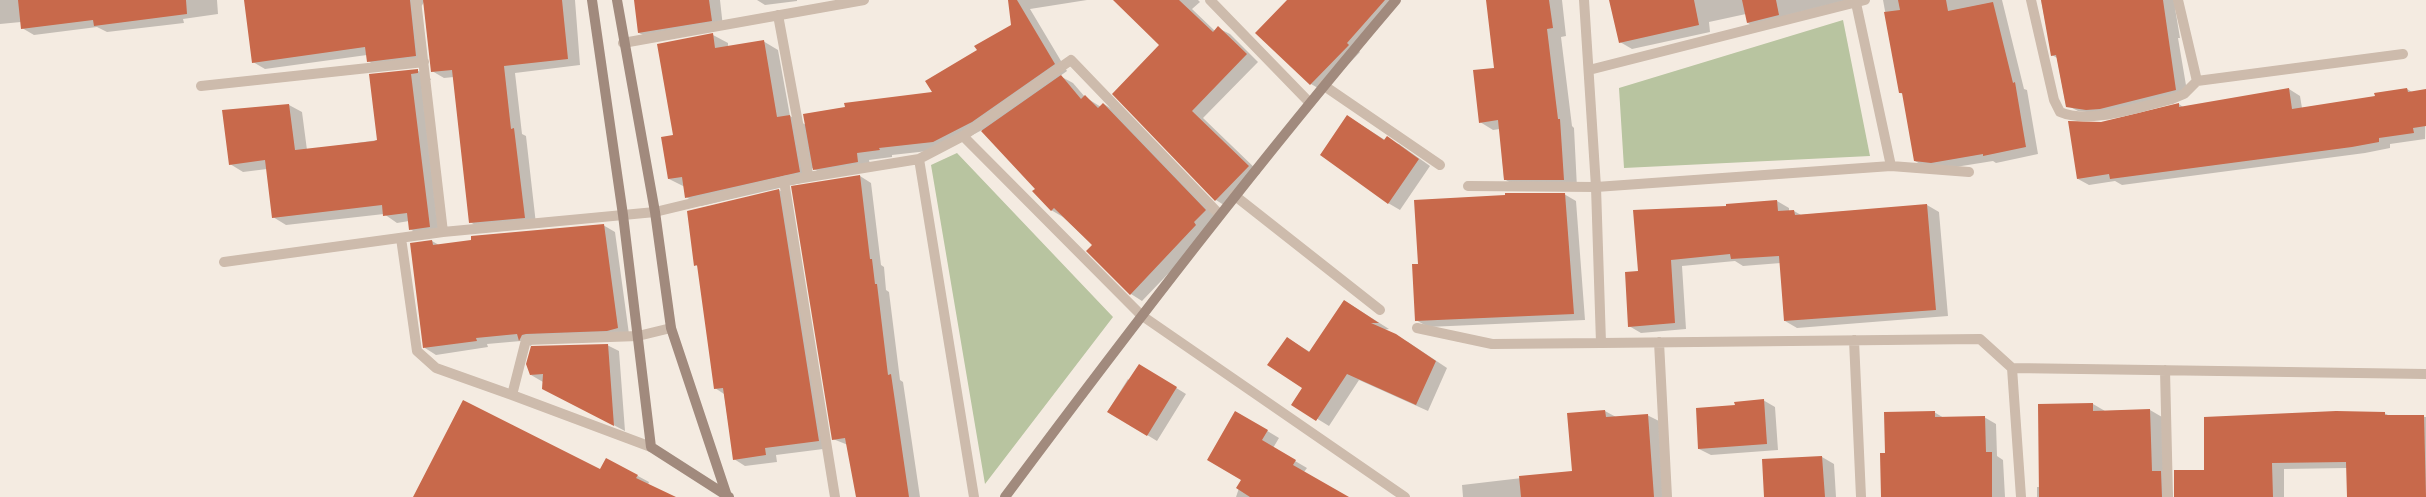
<!DOCTYPE html>
<style>
body{margin:0}
canvas{display:block;background:#f4ebe1}
</style>
<canvas width="2426" height="497"></canvas>
<script>
const ctx = document.querySelector('canvas').getContext('2d');
ctx.lineJoin = 'round';
function fillPath(path, color) { ctx.fillStyle = color; ctx.fill(path, 'evenodd'); }
function stroke(path, color, width, dash) { ctx.strokeStyle = color; ctx.lineWidth = width; ctx.lineCap = dash ? 'butt' : 'round'; ctx.setLineDash(dash || []); ctx.stroke(path); }
fillPath(new Path2D(`
 M1843,20L1870,156L1624,168L1619,88Z
 M957,153L1113,317L985,484L931,165Z`), '#b8c4a0');
fillPath(new Path2D(`
 M0,0H217L218,14L183,19L184,23L107,32L97,27L34,35L22,28L21,22L0,24Z
 M245,0H575L580,65L515,73L522,134L526,136L536,224L482,229L470,222L454,77L444,78L432,71L424,2L421,7L427,63L380,68L368,61L367,55L265,69L253,62Z
 M635,0H720L723,27L651,39L639,33Z
 M757,0H797V1L765,5Z
 M1009,0H1087L1030,9L1067,71L1060,76L1073,83L1085,97L1101,107L1104,104L1115,111L1217,217L1208,232L1142,301L1131,294L1093,245L1063,217L1051,210L1036,189L982,130L946,149L892,155V157L869,160L871,169L827,176L812,168L814,180L701,206L686,197L685,187L669,179L674,136L713,35L728,43V47L763,41L778,50L790,116L806,125L933,93L978,51L1013,25Z
 M1131,0H1198L1200,2L1192,9L1215,31L1218,28L1230,34L1258,62L1203,118L1260,173L1227,207L1216,200L1161,45Z
 M1289,0H1395L1358,50L1360,52L1323,91L1311,84L1257,33Z
 M1487,0H1562L1566,36L1561,37L1572,126L1574,128L1577,188L1518,187L1504,179L1500,129L1493,130L1480,122L1495,69Z
 M1610,0H1855L1759,29L1748,23L1746,14L1709,22L1710,32L1632,49L1620,42Z
 M1883,0H2002L2024,89L2027,90L2038,154L1996,163L1993,161L1943,169L1927,168L1915,161L1904,94L1900,93Z
 M2041,0H2176L2175,8L2180,38H2178L2188,97L2112,115L2078,111L2066,105L2057,58L2052,55Z
 M417,70L430,78L431,80L423,81L443,234L423,237L410,229L409,221L397,223L384,214L286,225L273,217L267,169L243,172L230,164L223,111L289,105L302,112L307,150L378,140L370,75Z
 M2289,89L2300,96L2302,108L2376,97L2407,89L2412,92L2426,90L2425,139L2390,144V148L2365,153L2122,185L2115,181L2089,185L2078,179L2102,123L2179,104L2183,107Z
 M1347,116L1385,140L1399,144L1430,166L1400,210L1388,203Z
 M860,176L871,183L881,265L884,267L886,290L889,292L900,380L903,382L920,497H858L848,445L833,439Z
 M779,190L790,197L831,448L776,455L777,462L745,466L734,459L724,394L715,388L699,267L695,265Z
 M1564,194L1576,201L1585,320L1428,327L1416,320L1419,265Z
 M1777,201L1789,208V211H1794L1801,215L1927,205L1939,212L1948,316L1797,328L1785,321L1781,263L1743,266L1735,261L1682,266L1686,329L1641,333L1629,326L1639,272L1728,207Z
 M603,225L615,232L629,334L533,341L531,346L521,341L487,344L488,347L436,355L425,348L412,244L432,241L439,245Z
 M1345,301L1389,329L1383,330L1408,342L1447,368L1428,411L1359,380L1329,426L1293,404L1303,388L1287,338L1310,352Z
 M607,345L619,351L625,431L556,395L543,382L531,375Z
 M1149,371L1186,394L1157,441L1108,411L1128,379L1130,381Z
 M1763,400L1775,407L1778,450L1711,455L1699,449L1736,406Z
 M2093,404L2105,411L2150,410L2162,417L2173,497H2037V487H2040Z
 M1605,411L1616,417L1647,415L1659,421L1666,497H1463L1462,485L1573,472Z
 M1236,412L1279,438L1273,448L1307,468L1304,472L1340,497H1236L1242,479Z
 M1934,412L1944,418L1984,417L1996,424L1997,456L2003,460L2005,497H1882L1886,454Z
 M2384,413L2390,416L2426,417V497H2348L2347,468L2284,469V497H2175L2205,471Z
 M1822,457L1834,464L1836,497H1765L1763,460Z
 M601,470L638,476L649,482L648,485L674,497H420Z`), '#0003');
fillPath(new Path2D(`
 M18,0H186L187,14L94,26L93,20L21,29Z
 M244,0H410L416,56L367,62L365,47L252,63Z
 M423,0H562L568,59L504,66L511,129L514,128L525,218L469,223L452,70L431,72Z
 M634,0H709L712,21L638,33Z
 M1008,0H1017L1055,64L972,122L933,142L879,148L880,150L857,153L858,162L813,170L803,114L845,107L844,103L932,92L925,81L977,50L974,46L1011,25Z
 M1113,0H1179L1213,32L1218,26L1247,54L1192,111L1249,166L1215,201L1112,94L1159,45Z
 M1287,0H1385L1347,43L1349,45L1310,85L1255,33Z
 M1486,0H1549L1553,28L1547,29L1558,119H1560L1564,180H1504L1498,120L1479,123L1473,70L1494,68Z
 M1609,0H1694L1699,25L1619,43Z
 M1742,0H1776L1779,15L1747,23Z
 M1898,0H1946L1948,11L1993,2L2013,83L2015,82L2026,147L1983,156V154L1931,163L1914,161L1902,93H1899L1884,12L1900,10Z
 M2041,0H2163L2176,90L2100,109L2086,110L2066,107L2056,55L2051,56Z
 M713,33L715,48L764,40L777,117L790,115L800,172L685,198L682,177L668,179L661,137L673,135L657,44Z
 M418,69V73L411,74L430,227L409,230L407,213L383,216L382,205L272,218L265,160L229,165L222,110L289,104L295,150L374,141L377,140L369,74Z
 M1061,75L1081,99L1085,95L1098,108L1103,103L1206,210L1194,222L1196,225L1130,295L1086,251L1092,245L1054,208L1051,211L1032,191L1035,189L981,131Z
 M2289,88L2292,109L2375,96L2374,93L2407,88L2408,92L2426,89V126L2413,128L2414,133L2379,138V142L2352,147L2110,179L2109,174L2077,179L2068,121L2101,122L2179,103V107Z
 M1347,115L1384,140L1387,136L1419,159L1388,204L1320,155Z
 M860,175L870,259H872L875,284H877L888,375L891,374L909,497H856L845,438L832,440L791,186Z
 M779,189L819,441L765,448L766,455L733,460L723,388L714,389L697,265L694,266L687,211Z
 M1505,193H1565L1574,314L1415,321L1412,264H1418L1414,200L1505,195Z
 M1777,200L1778,211L1794,210L1795,215L1927,204L1936,310L1784,321L1779,256L1731,259L1730,254L1671,260L1675,323L1628,327L1625,272L1638,271L1633,210L1726,206V204Z
 M604,224L618,328L607,331L526,334L522,335L519,341L517,334L476,338L477,341L423,348L410,243L432,240L433,245L471,240V236Z
 M1344,300L1379,323H1371L1396,334L1436,361L1416,405L1347,374L1316,421L1291,405L1302,388L1267,365L1287,337L1309,352Z
 M608,344L614,426L542,389L543,374L530,375L526,364L531,346Z
 M1139,364L1177,387L1147,436L1107,412Z
 M1764,399L1767,444L1698,449L1696,408L1735,405L1734,402Z
 M463,400L600,469L606,458L638,475L636,478L676,497H413Z
 M2093,403V411L2150,409L2152,471H2161L2162,497H2039L2038,404Z
 M1605,410L1606,417L1648,414L1654,497H1521L1519,476L1572,471L1567,413Z
 M1235,411L1268,430L1262,440L1296,460L1293,465L1349,497H1250L1236,488L1241,480L1207,460Z
 M1935,411V417L1985,416L1986,452H1992V497H1881L1880,453H1885L1884,412Z
 M2336,411L2385,412V415H2424L2426,497H2347L2346,462L2272,463L2273,497H2174V470H2204V417Z
 M1822,456L1825,497H1764L1762,459Z`), '#c8694b');
stroke(new Path2D(`
 M416,0L443,232
 M1210,0L1309,102
 M1584,0L1596,187L1601,343L1980,339L2012,368L2426,374
 M2031,0L2054,100L2060,112C2090,125 2141,106 2172,99L2184,94L2197,81
 M2178,0L2197,81L2403,54
 M1856,3L1891,166
 M778,15L808,177
 M623,43L864,0
 M1589,70L1865,0
 M1323,85L1440,165
 M201,86L424,62
 M963,136L1141,315L1405,497
 M919,159L974,497
 M784,181L835,497
 M1468,186L1596,187L1891,166L1969,172
 M1234,195L1380,310
 M401,238L417,351L436,368L512,395
 M224,262L443,232L655,212L784,181L919,159L963,136L1071,60L1219,214
 M1417,328L1492,344L1601,343
 M1854,340L1861,497
 M1659,342L1667,497
 M2012,368L2021,497
 M2165,370L2168,497
 M651,447L512,395L526,340L638,336L671,328`), '#cdbbac', 10);
stroke(new Path2D(`
 M592,0L623,215L651,447L729,497
 M617,0L655,212L671,328L727,496
 M1005,497C1131,328 1259,161 1396,0`), '#a18a7d', 10);
</script>
